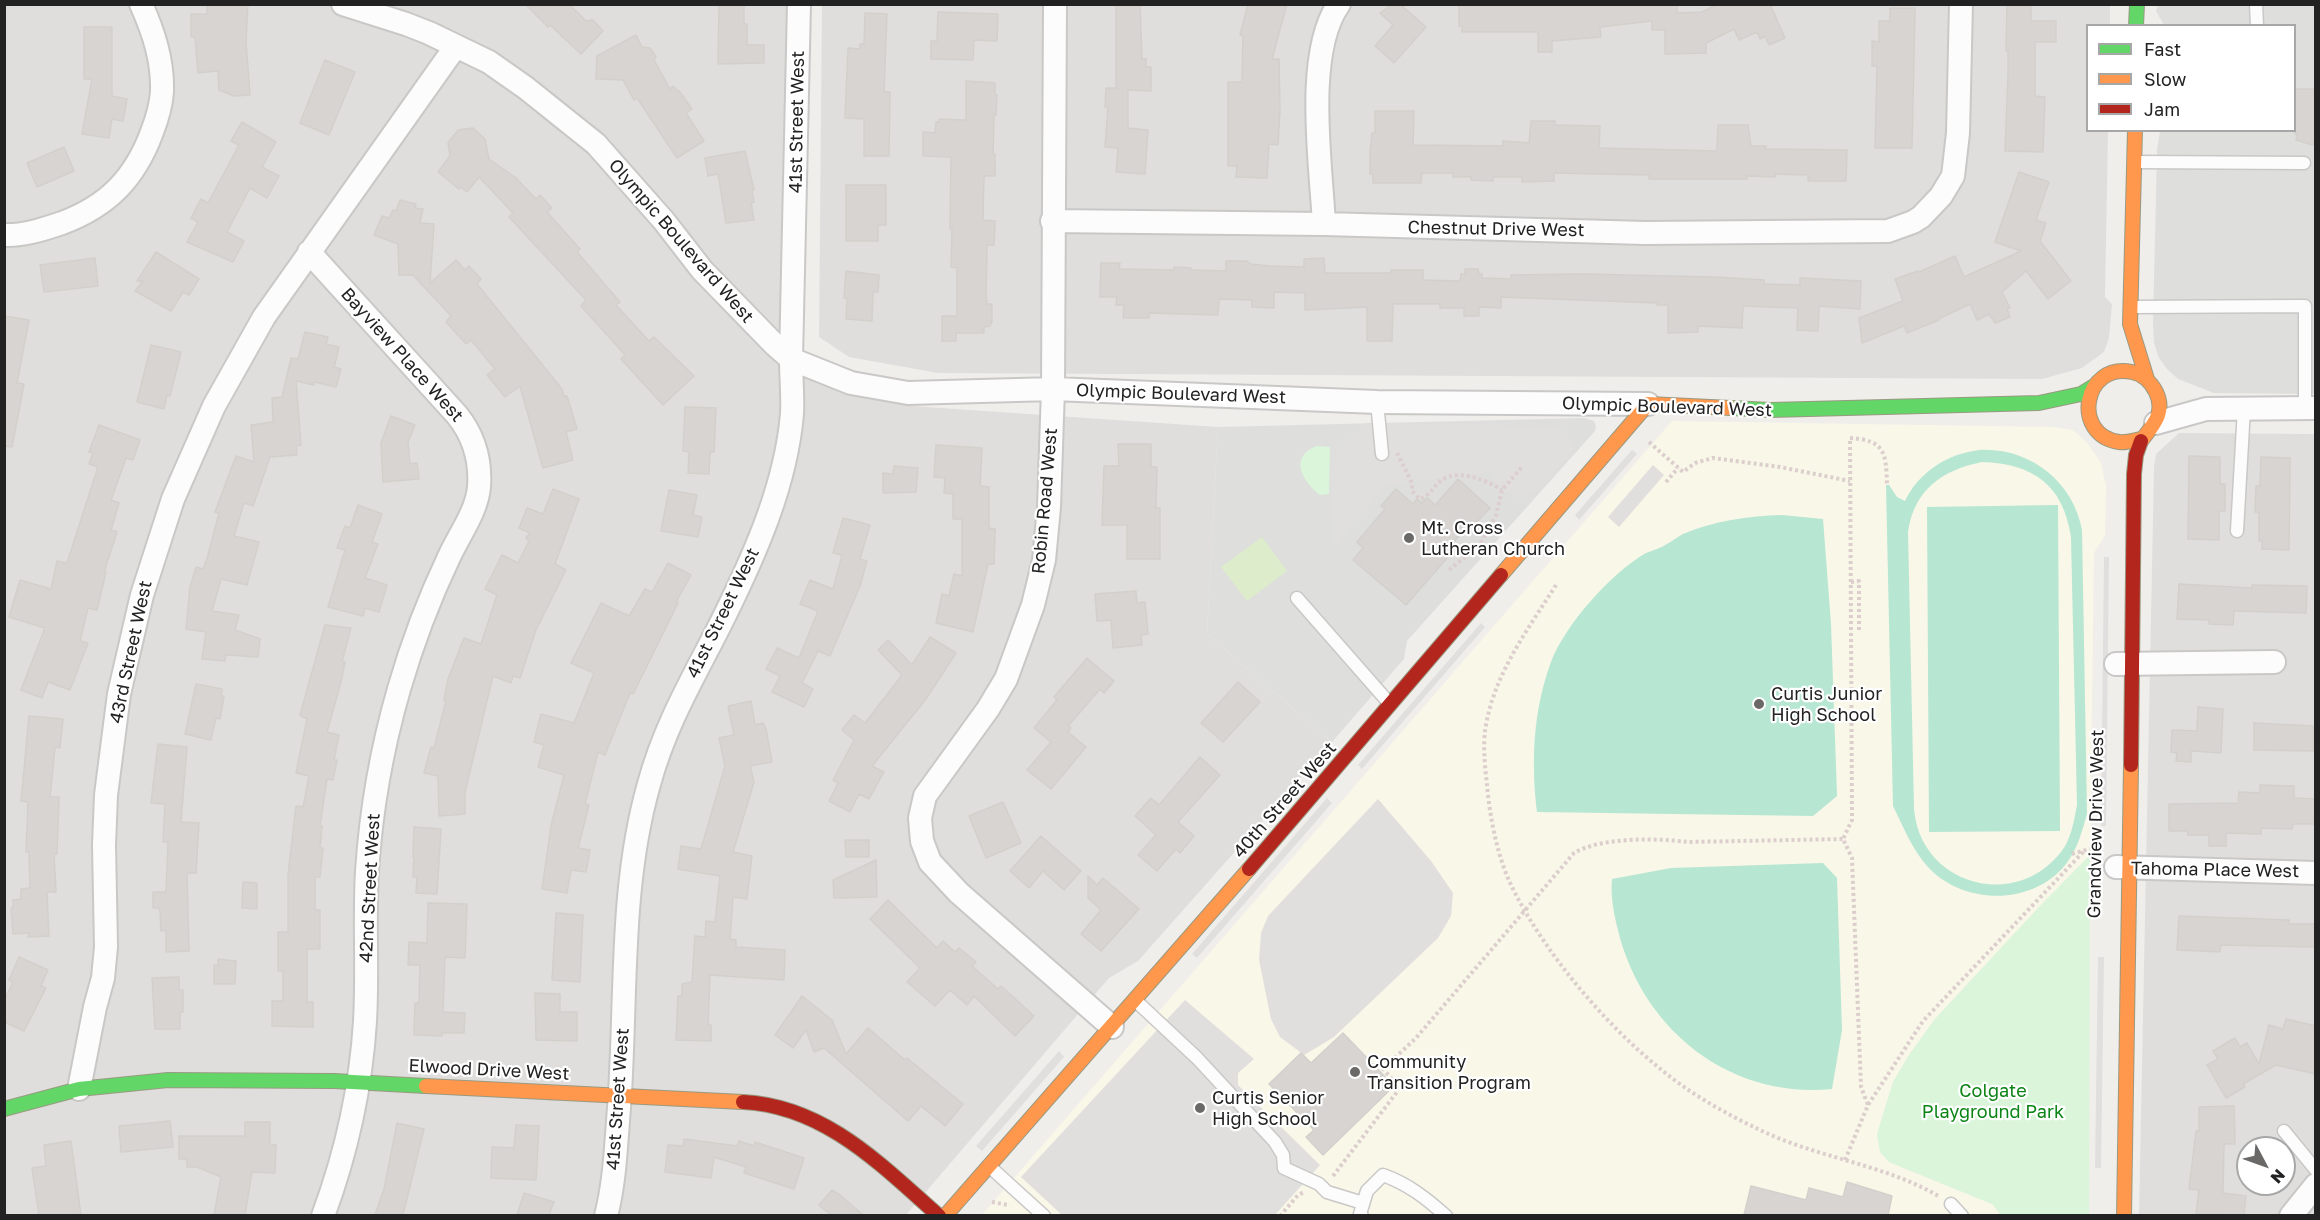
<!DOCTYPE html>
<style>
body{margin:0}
#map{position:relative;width:2320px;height:1220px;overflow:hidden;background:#f0eeeb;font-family:"Golos Text",sans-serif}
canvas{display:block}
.frame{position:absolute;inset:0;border:6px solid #222;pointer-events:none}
.legend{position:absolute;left:2086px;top:24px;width:210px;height:108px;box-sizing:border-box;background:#fff;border:2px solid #a7a7a7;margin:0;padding:8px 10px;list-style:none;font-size:18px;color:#222}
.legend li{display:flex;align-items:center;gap:12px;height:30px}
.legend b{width:30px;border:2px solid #a7a7a7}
.north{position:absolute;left:2236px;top:1136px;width:60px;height:60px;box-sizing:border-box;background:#fff;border:2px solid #a7a7a7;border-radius:50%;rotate:131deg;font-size:16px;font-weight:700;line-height:24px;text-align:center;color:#222}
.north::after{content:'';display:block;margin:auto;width:21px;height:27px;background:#6a6968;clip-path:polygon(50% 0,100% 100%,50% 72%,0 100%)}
</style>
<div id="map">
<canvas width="2320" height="1220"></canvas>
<div class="frame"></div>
<ul class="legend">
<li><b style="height:8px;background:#63d668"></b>Fast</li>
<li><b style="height:8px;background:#ff974d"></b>Slow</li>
<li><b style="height:8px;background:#b3261e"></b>Jam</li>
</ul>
<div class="north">N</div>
</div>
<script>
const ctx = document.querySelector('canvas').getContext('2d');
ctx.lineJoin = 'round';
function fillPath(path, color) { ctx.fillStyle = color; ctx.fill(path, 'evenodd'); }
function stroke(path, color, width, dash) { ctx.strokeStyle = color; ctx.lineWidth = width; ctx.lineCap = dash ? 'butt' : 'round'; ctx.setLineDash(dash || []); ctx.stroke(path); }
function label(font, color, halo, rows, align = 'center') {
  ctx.font = font + ' "Golos Text",sans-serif'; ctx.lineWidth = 4.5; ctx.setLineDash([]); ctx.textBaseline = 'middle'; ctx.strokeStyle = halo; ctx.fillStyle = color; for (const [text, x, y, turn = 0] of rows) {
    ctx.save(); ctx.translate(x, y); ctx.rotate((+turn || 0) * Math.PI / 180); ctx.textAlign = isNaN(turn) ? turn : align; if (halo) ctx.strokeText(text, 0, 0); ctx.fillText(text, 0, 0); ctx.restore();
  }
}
fillPath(new Path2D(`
 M5,5H790L783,369L833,387L912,406L1218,427L1207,634L1332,742L1138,961L1109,978L906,1215L5,1216Z
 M822,5H2110V25L2088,26V130L2108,131L2105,297L2112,304L2109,338L2104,352L2082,368L2042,379L938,373L849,357L819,337Z
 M2179,433L2315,434V1215L2139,1216L2154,467L2156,454ZM2248,1148H2284V1184H2248Z`), '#dfdedc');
fillPath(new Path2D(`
 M1672,421L2052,427L2073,430L2088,444L2101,463L2106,487L2105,535L2094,553L2090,855L2039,907L1935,1019L1909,1055L1893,1082L1877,1134L1903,1168L1992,1204L2001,1215L981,1216Z`), '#f8f7e8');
fillPath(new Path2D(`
 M2158,4L2315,5V394L2214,393L2178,379L2167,369L2159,358L2154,343L2153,323L2157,149L2160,131L2294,130V26L2164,25L2156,11Z
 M1584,418L1594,421L1596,426L1595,431L1407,641L1404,659L1332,742L1207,634L1218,427Z`), '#dededc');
fillPath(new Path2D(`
 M1262,537L1287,571L1247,601L1221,567Z`), '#ddeccb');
fillPath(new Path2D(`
 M1316,446L1330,447L1329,494L1320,495C1303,482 1288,458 1316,446Z
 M2090,855L2089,1215H2001L1992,1204L1889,1162L1880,1152L1877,1134L1893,1082L1909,1055L1935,1019L2039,907Z`), '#daf5da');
fillPath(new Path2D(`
 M1979,450C2029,447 2073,481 2082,530L2087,814C2082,831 2078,848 2066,864C2032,907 1962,905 1927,866C1912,849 1903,826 1893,806L1886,485H1889L1897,497L1905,501C1919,472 1947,454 1979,450ZM1982,462C2033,464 2063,484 2071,537L2077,805C2074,821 2071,840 2061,852C2014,912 1920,884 1914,809L1908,532C1914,490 1942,470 1982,462Z
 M2058,505L2060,831L1929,832L1927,507Z
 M1782,515L1823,519L1831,624L1837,796L1813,816L1537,812C1531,761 1533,711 1551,662C1565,625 1611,573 1646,553C1653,550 1661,548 1667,544C1673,541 1677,537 1683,534C1713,521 1749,516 1782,515Z
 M1823,863L1837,878L1842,1030L1832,1089C1732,1099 1647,1033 1620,938C1615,919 1610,898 1612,879L1671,868Z`), '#b7e6d2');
fillPath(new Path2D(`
 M1367,423L1562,427L1575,448L1534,494L1530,492L1522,501L1493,481L1494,471L1387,485L1334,547L1331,467L1338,448Z
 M1632,450L1637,454L1579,520L1575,515Z
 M1653,465L1664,475L1619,527L1608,517Z
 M2104,557H2109L2106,826H2101Z
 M1481,623L1485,627L1362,769L1358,765Z
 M1327,798L1332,803L1197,958L1192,954Z
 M1378,799L1431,861L1453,893L1451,916L1438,938L1334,1037L1304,1055L1280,1037L1271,1019L1259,960L1261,933L1268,916Z
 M2098,957H2104L2101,1168H2095Z
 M1185,1000L1254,1059L1238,1073V1085L1320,1165L1274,1216L1062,1215L1021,1177Z
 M1059,1051L1064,1057L982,1151L976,1146Z`), '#e0dfde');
const building = new Path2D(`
 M207,4H248L246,41L250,95L234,96L219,90L218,71L198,73L195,37H191V14H207Z
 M525,4H569L586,21L593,20L603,31L581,54L550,25L548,27Z
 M1116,4H1140L1142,59H1146V67H1151V91L1128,90V128L1148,130L1145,174L1116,172L1118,148L1105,147L1108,107H1105L1106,88H1116Z
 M1248,4H1287L1272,59H1279L1280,110L1278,145L1269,144L1267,178L1236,177L1237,166H1228V82H1242L1243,36L1240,35Z
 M1393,4H1400L1426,27L1394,63L1375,46L1393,25L1380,13Z
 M1459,4L1677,5V13L1702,12L1718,4H1770L1785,38L1769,45L1765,36L1760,39L1757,32L1739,40L1734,29L1706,43V53L1665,54V30H1652V21L1600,27L1601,37L1552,41V52H1538V32H1462V26H1459Z
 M2007,4H2031V21H2056V42H2035V96L2045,97L2043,152L2005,151L2008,75V51H2006Z
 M719,5H744V24H747V45H764V63L718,64Z
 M1890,8H1915L1912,148H1875L1877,66H1872V41L1879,42V21H1890Z
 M938,12L998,14L997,41L974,40L973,60L931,59V41H937Z
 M865,13L887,14L884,92H890L889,156H864V119L845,118L848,48L860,49V44H864Z
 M84,27H112V96L127,99L123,121L112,119L109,138L82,134L92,79H84Z
 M636,35L642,47L650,48L656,57L654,60L670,89L673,86L678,92L679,91L692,109L686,113L704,141L677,158L637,98L634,100L623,80L596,79L597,56Z
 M325,60L355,72L329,135L300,123Z
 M966,81L995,83V95H997L996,115H994L993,154H995V176H984L983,220L995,221L994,245H987L986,293L987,304H992V321L990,326L984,327V333H956V341H942V316H957V268L951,267L952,229H950L951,157L923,156V132L935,133L936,122H939V119L966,120Z
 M2295,89H2316V135L2313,145L2296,140L2297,134H2295Z
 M1375,111H1414L1413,145L1503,146V141L1529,143L1531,121H1555V125L1600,126L1599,148L1717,151L1718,125H1748L1751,146H1766L1765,149L1847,150L1846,181H1808V175L1775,174V177L1747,176V179H1649V175L1554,173V181L1522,182V177H1493V181L1471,180V177H1453V173H1422L1421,183H1373V174H1370V152L1372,133H1375Z
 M242,122L276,142L262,167L279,176L267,198L250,188L227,232L244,241L233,262L187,242L198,222L191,218L201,199L208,203L239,145L231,141Z
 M473,128L485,139L489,159L515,177L536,199L540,195L552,208L547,212L580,249L577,252L620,302L616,305L649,341L654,337L694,376L663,405L621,359L625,355L581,306L586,300L509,217L513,213L479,177L467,192L460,187L459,189L438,172L450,156L448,143L458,130Z
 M64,147L74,171L37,187L27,163Z
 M745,151L754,190H752L754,202L751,203L754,220L726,223L718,174L708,176L705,158Z
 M2019,172L2049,182L2036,220L2046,223L2040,241L2071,281L2048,299L2026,271L2002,292L2010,308L2007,309L2010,317L1995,323L1989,314L1977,320L1970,304L1938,319L1939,320L1907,333L1904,326L1862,343L1859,318L1903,301L1895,279L1918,271L1919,272L1955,256L1964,277L2021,251L1995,242Z
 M846,185H886V225H878V241H846Z
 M400,200L416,204L415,208L423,209L420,223L434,224L430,283L456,260L465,270L469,266L481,279L477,284L562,389L564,396H567L577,429L566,432L573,460L543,468L520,386L505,397L487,375L495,369L471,340L466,344L446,322L451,316L413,275H399L398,244L374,235L382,216L389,218L393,210L396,211Z
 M156,252L199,279L189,295L183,292L171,311L135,291L143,281H137Z
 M95,258L98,286L44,292L40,265Z
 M1324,258L1325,273H1391V270H1423V280L1460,281L1461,274H1465V269H1478L1479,274H1482V278L1511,279V275L1582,274L1714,277L1764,280V284L1800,285V278L1861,281L1860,309L1819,306L1818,331L1797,330L1798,308L1743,306L1742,328L1698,326V332L1668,333V305H1657V303L1501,297V308L1479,307V316H1464V308H1440V304H1393L1392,341H1367V307L1305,310V293L1274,292V308L1252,307V300L1219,299L1218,315L1149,313V318H1123L1124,305H1116L1117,297H1100L1101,263H1120L1119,269L1174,270V267L1191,268V270L1226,271V261H1247L1251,264L1269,266L1304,267V259Z
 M846,271L879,275L878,292H873L872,321L846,319L847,298H844Z
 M4,316L29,320L17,383L24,384L12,447L4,446Z
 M305,332L328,337L326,344L339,347L334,367L341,369L336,387L314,382V385L296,381L301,445L296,446L297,455L270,457L253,506L244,503L234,536L259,542L247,585L221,579L212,611L239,615L235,630L260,639L258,657L226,655L225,661L202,659L206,632L186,629L190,587L196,567L203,569L207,559L219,513L215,512L236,456L254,462L251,425L273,422L272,398L282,397L291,358L298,359Z
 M151,345L181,352L170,396L167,395L164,409L137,402Z
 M685,407L716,408L714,452H710L709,474L688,473L689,452L683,451Z
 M391,416L415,425L408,442L410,464L417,463L419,479L383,482L381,443Z
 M99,425L140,440L133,460L126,458L111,500L119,503L111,530L117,532L104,572H106L97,610L88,608L80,641L88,643L70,690L48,682L42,698L21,690L45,628L9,617L20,580L51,589L57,561L67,563L98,467L89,464L93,453L89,452Z
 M1118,444H1151V467H1157L1156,508H1160V559H1127V525H1102L1104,466H1119Z
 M936,445L982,448L980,486L989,487V528L995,529L994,564H988L973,632L936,623L942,594L949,596L954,574L962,576V519H953V494L944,493L945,478L934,477Z
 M2189,456L2220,457V484H2225V511H2219V540L2188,539Z
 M2261,457L2290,458L2289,550L2262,549V541H2259V512H2255L2256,486H2260Z
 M894,466L918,468L916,492L883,493V473L893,474Z
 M1458,479L1490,508L1477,522L1470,523L1451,545L1455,549L1406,605L1353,560L1363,548L1357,542L1385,509L1381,506L1396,489L1413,504L1417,499L1422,503L1427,498L1435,505Z
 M553,489L579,499L555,564L566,570L536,630L520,678L513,676L511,683L493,676L465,792V814L439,816L438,776L424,773L431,747L434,748L446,701L444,700L448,679L464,638L481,644L497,595L485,589L502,555L518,563L529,541L526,538L530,533L519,528L527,508L543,514Z
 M669,490L697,495L693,515L702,517L698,537L661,531Z
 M358,505L382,514L372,542L378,544L365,578L387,585L379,612L365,608L363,616L328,607L345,550L337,548L345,526L350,528Z
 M843,518L870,525L860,559L867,561L860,586L830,656L818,651L802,683L813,689L804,707L772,692L780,676L766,669L777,648L799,658L818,611L800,604L810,580L833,589L842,555L833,553Z
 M668,563L691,575L676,602L678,603L647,666L633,694L630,693L605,755L598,752L585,804L589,805L578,848L590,850L586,872L571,870L567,893L542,889L551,826L564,775L538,767L544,745L534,742L541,714L574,723L594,673L571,663L601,603L629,616L645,589L652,592Z
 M2179,584L2252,588V585L2307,586L2306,613L2234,611L2233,625L2209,624V620L2177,619Z
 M1136,591L1137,603L1145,602L1148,634L1141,635L1142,645L1113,648L1111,620L1097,621L1095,594Z
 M325,625L351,628L342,662H345L341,682L327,732L339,735L334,760H337L333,780L327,779L320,826H322L320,848H323L320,877H315V910H320V949H307V1002H313V1027L272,1026V1001H283V971H278V932H288V875L296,806L303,807L309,776L296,773L307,719L300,715Z
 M930,637L956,653L926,699L872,766L884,772L869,799L859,794L850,812L829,801L838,783L833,780L854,740L842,730L854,715L865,723L902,675L878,650L888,640L912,665Z
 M1087,658L1114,681L1104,693L1100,689L1068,726L1071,728L1068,732L1086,747L1051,789L1027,770L1051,742L1034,728L1057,700L1054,697Z
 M1238,682L1260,702L1223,742L1201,723Z
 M196,684L222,689L221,696H224L220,719L216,718L211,740L185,734Z
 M751,701L755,725L763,723L766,729L772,762L750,766L754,782L733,852L752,856L747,899L733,897L730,939L736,940V947L785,950L784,980L710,975L708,1025H711V1041L676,1040L678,996H682V984L692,982L695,936L705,937L706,921L715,922L720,876L678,869L681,846L701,849L725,766L719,738L734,735L728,706Z
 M2198,707L2223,709L2221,753L2191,751V762L2176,761L2177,753L2171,752L2172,730L2197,731Z
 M29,716L63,719L60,748L55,747L50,797H59L57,854H54L56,892H47L49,936L28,937L30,933L13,934L11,908H13V900L21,899V889L30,888L29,852H26L28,802L21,801Z
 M2254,723L2313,726V751L2254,750Z
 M158,744L187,747L181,822L199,823L196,873H187L189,951L166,952V930L161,931L160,912L159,908H153V892H166L168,842H163L165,804L151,803Z
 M1200,757L1220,775L1178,822L1194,836L1180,853L1176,849L1157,871L1138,855L1156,835L1135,816L1151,798L1159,805Z
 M2260,785L2294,786V798L2316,799V824H2293L2292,829L2261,828V834L2226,833V846H2209V835H2188L2187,831H2169V804L2238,803L2239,792L2260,793Z
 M1003,802L1021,843L986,858L969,816Z
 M414,827L441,829L437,894L416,893L417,877H413L414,857H413Z
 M1041,836L1081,871L1064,890L1043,871L1029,888L1010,871Z
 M845,840H869V857H846Z
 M876,860L877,897L834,898L833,880Z
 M1088,876L1097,885L1103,878L1139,909L1101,951L1081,934L1101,910L1088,898Z
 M243,882L257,883V909L242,908Z
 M888,900L937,948L943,941L955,952L959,948L976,962L972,966L998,989L1001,986L1034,1016L1015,1036L974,996L967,1005L950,990L935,1006L907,982L920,968L870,919Z
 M428,903L467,904L465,958L445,957L443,1012L465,1013L464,1033H442V1036L414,1035L415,1003H419L420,965H408L409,942L427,943Z
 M556,913L583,915L580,982L552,980Z
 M2179,916L2289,920V924H2316V947L2221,945L2220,952L2177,950Z
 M19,957L48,970L41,986L46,988L24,1031L4,1022V1001L13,982L9,980Z
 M218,959L236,961L235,984H214V965L218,966Z
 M179,977V990H183V1012H180V1029H155L152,978Z
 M535,993L560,994V1012H577V1041L536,1040Z
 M802,996L832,1020L846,1054L868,1028L905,1060L907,1058L963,1104L945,1126L921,1106L908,1121L824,1048L814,1052L806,1030L793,1048L775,1035Z
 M2286,1019L2316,1026V1074L2276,1065L2243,1084L2245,1087L2226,1098L2207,1065L2218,1059L2213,1051L2235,1038L2240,1047L2247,1043L2259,1064L2269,1025L2283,1029Z
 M1343,1033L1394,1086L1323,1155L1306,1137L1314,1130L1269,1084L1301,1053L1311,1063Z
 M2234,1106L2235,1144H2224L2223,1193L2246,1196L2244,1215L2196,1214L2199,1190L2189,1189L2196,1131H2199V1107Z
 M170,1121L173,1147L121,1152L119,1126Z
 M245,1122H270V1144L276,1145L275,1173L252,1172L245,1215H214L221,1177L197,1167H187V1159H179V1136H245Z
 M397,1123L424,1129L403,1215H375L384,1189Z
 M516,1125L539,1126L536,1180L491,1178L492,1147L514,1148Z
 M684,1139L737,1146L739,1141L754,1146L755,1142L804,1158L794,1189L744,1173L746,1167L714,1157L711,1178L665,1172L668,1145L683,1146Z
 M71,1141L81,1215H39L32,1168L46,1166L44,1145Z
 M1847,1182L1892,1196L1888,1215H1744L1751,1186L1806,1200L1809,1188L1843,1197Z
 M832,1190L840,1195L863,1215H831L819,1205Z
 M524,1193L554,1202L549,1215H517Z`);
fillPath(building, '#d7d4d2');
stroke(building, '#d3d0cc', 1.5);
const lane = new Path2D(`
 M2256,4L2257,26
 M2135,162L2304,163
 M2131,307L2305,306V408
 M1377,402L1382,454
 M2237,531L2244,408
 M1297,598L1390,704
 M1136,1001L1197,1058L1275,1142L1283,1155L1284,1168L1319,1184L1327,1192L1363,1203
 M2284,1131L2316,1170
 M989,1166L1044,1216
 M1951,1204L1962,1216
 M1362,1216L1360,1214L1367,1191L1383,1175C1408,1184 1426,1198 1446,1216`);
const street = new Path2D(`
 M343,4L406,24L429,33L489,62L526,88L596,144L664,221L702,270L775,345L791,359L851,383L908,393L1053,389L1377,402L1648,404
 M1055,4L1053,389L1049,507L1044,560L1033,605L1006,679L988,709L925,796L920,818L922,841L930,862L959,893L1112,1027
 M1052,221L1324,224L1645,233L1888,231L1913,222L1921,217L1941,196L1953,176L1958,133L1961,4
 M1324,224C1321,165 1304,53 1339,4
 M4,235C24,236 44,229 62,223C108,206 135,178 152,132C157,119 161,106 162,92C163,61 154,33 141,4
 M309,252L457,415C474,436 481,459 479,487C477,511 459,535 449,557C429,599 412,644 399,689C382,748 371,810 367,871C364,921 368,971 365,1021C361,1087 346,1154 323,1216
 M2156,423L2206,409L2316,408
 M2116,664L2274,662
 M2116,867L2316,873
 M79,1089L95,1007L103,978L106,947L104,845L106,795L119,694L142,595L173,499L214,406L264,317L456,46
 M606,1216C615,1181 616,1144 619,1108C627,1000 619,889 649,784C666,721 697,672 725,615C756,552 786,484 792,414C793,396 791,377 791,359L799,4
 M2291,1216L2316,1185`);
const fast = new Path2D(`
 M2136,26L2137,4
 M1731,408L1770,410L2039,403L2081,394L2094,386
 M4,1109L79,1089L168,1080L334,1081L426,1086`);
const slow = new Path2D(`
 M2135,130L2130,324L2147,379
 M2141,441C2153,425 2166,413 2156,392C2151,382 2142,374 2132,372C2083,362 2071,435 2119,442C2126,443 2135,440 2142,439
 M1501,575L1648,404L1731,408
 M426,1086L743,1102
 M945,1216L1249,869
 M2124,1216L2131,765`);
const jam = new Path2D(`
 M2131,765L2134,474L2136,455L2141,441
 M1249,869L1501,575
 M743,1102C825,1106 881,1165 939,1216`);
stroke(lane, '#c9c8c7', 15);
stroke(street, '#c9c8c7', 26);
stroke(fast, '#999a82', 16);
stroke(slow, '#999a82', 16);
stroke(jam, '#999a82', 16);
stroke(new Path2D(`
 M1850,438C1886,440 1886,454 1887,485
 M1850,441L1852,820L1843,839L1852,858L1861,1087L1868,1105
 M1649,442L1683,472L1695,463L1713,458L1780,467L1850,481
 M1397,453L1412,483V491L1420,499C1431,495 1433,486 1442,480C1458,468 1488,481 1502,490
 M1666,482L1678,468
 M1449,570L1479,546L1496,515L1502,490L1522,467
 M1851,582L1859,581V631
 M1556,585C1527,631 1493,675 1485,731C1483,748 1485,767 1487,785C1490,818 1497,855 1511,885C1547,959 1620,1043 1687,1089C1709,1104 1735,1118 1758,1129C1816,1158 1885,1164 1940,1197
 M2072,854L2096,847
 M1845,1160L1868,1105L1923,1021L2085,850
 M1333,1176L1397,1092V1085L1383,1069L1416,1038L1574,853C1601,837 1657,838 1688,842L1843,839
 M992,1202L1008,1205
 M1280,1216L1298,1195L1304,1192`), '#dccecd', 4, [3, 3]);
stroke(lane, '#fdfcfc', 12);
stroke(street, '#fdfcfc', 22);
stroke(fast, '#63d668', 14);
stroke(slow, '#ff974d', 14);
stroke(jam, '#b3261e', 14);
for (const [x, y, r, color] of [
 [1409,538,6,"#6a6968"],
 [1759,704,6,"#6a6968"],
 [1355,1072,6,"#6a6968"],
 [1200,1108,6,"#6a6968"]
]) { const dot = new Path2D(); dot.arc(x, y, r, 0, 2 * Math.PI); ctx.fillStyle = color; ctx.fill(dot); stroke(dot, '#fff', 2); }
label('18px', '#222', '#fff', [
 ["41st Street West",797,122,-89],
 ["Chestnut Drive West",1496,229,1],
 ["Olympic Boulevard West",681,241,49],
 ["Bayview Place West",402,355,48],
 ["Olympic Boulevard West",1181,394,2],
 ["Olympic Boulevard West",1667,407,2],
 ["Robin Road West",1045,501,-85],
 ["41st Street West",723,613,-64],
 ["43rd Street West",131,652,-78],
 ["40th Street West",1285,800,-49],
 ["Grandview Drive West",2096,824,-89],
 ["Tahoma Place West",2215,870,1],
 ["42nd Street West",370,888,-87],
 ["Elwood Drive West",489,1070,3],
 ["41st Street West",618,1099,-86]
]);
label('18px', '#222', '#fff', [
 ["Mt. Cross",1421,528],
 ["Lutheran Church",1421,549],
 ["Curtis Junior",1771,694],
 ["High School",1771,715],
 ["Community",1367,1062],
 ["Transition Program",1367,1083],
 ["Curtis Senior",1212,1098],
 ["High School",1212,1119]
], 'left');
label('18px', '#0c8416', '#fff', [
 ["Colgate",1993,1091],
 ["Playground Park",1993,1112]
]);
</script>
